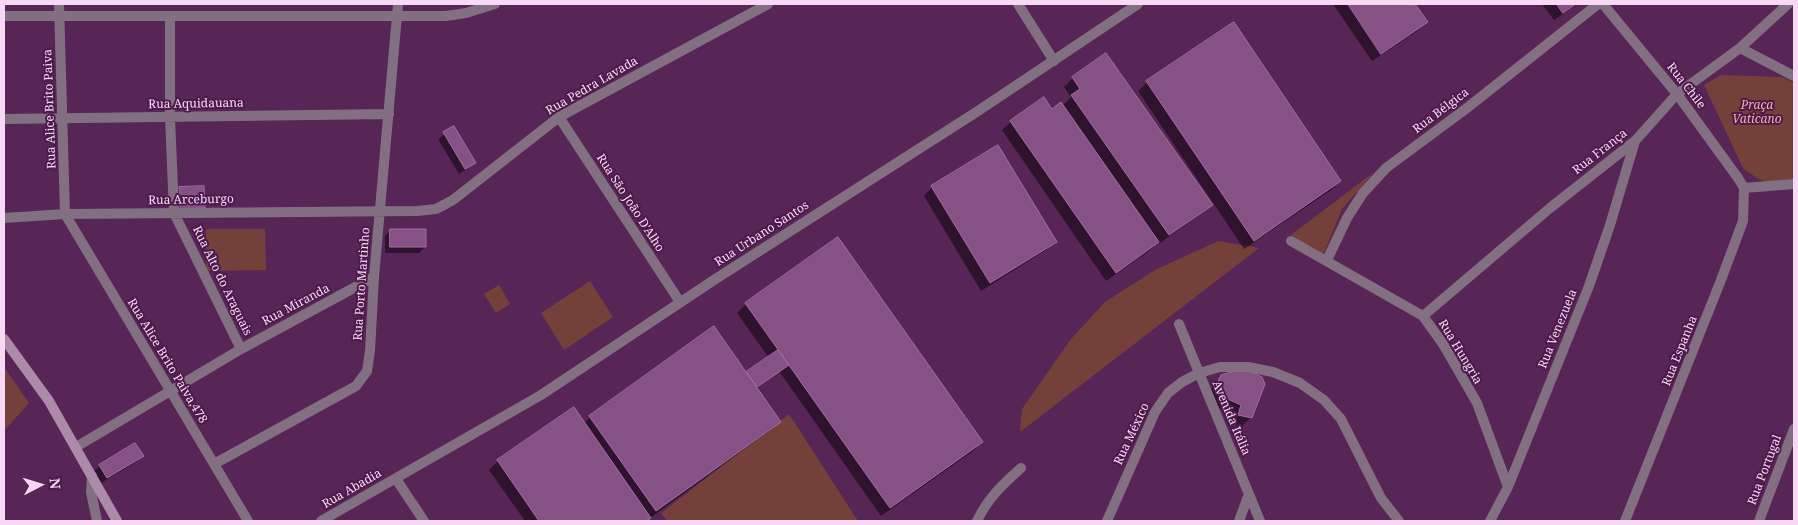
<!DOCTYPE html>
<meta charset="utf-8">
<style>
body{margin:0}
#map{position:relative;width:1798px;height:525px;overflow:hidden;background:#572556;font-family:"Noto Serif",serif}
canvas{display:block}
.frame{position:absolute;inset:0;border:5px solid #f8d9f5;pointer-events:none}
.north{position:absolute;left:15px;top:460px;width:50px;height:50px;-webkit-text-stroke:4px #4c1a4b;paint-order:stroke;rotate:85deg;font-size:14px;font-weight:700;line-height:20px;text-align:center;color:#f8d9f5}
.north::after{content:'';display:block;margin:auto;width:18px;height:22px;background:#f8d9f5;clip-path:polygon(50% 0,100% 100%,50% 72%,0 100%)}
</style>
<div id="map">
<canvas width="1798" height="525"></canvas>
<div class="frame"></div>
<div class="north">N</div>
</div>
<script>
const ctx = document.querySelector('canvas').getContext('2d');
ctx.lineJoin = 'round';
function fillPath(path, color) { ctx.fillStyle = color; ctx.fill(path, 'evenodd'); }
function stroke(path, color, width, dash) { ctx.strokeStyle = color; ctx.lineWidth = width; ctx.lineCap = dash ? 'butt' : 'round'; ctx.setLineDash(dash || []); ctx.stroke(path); }
function label(font, color, halo, rows, align = 'center') {
  ctx.font = font + ' "Noto Serif",serif'; ctx.lineWidth = 4; ctx.setLineDash([]); ctx.textBaseline = 'middle'; ctx.strokeStyle = halo; ctx.fillStyle = color; for (const [text, x, y, turn = 0] of rows) {
    ctx.save(); ctx.translate(x, y); ctx.rotate((+turn || 0) * Math.PI / 180); ctx.textAlign = isNaN(turn) ? turn : align; if (halo) ctx.strokeText(text, 0, 0); ctx.fillText(text, 0, 0); ctx.restore();
  }
}
fillPath(new Path2D(`
 M1721,75L1783,77L1794,83V179L1767,182L1758,179L1743,168L1704,85Z
 M1374,172L1342,209L1323,255L1291,235Z
 M206,229H265L266,270L206,271Z
 M1218,241L1259,248L1020,432L1022,409L1071,339L1105,302L1155,270Z
 M590,281L613,317L564,350L541,313Z
 M499,285L510,304L496,313L484,294Z
 M4,367L29,403L4,431Z
 M789,414L858,521H667L661,513Z`), '#75403a');
fillPath(new Path2D(`
 M1333,4H1414L1426,22L1417,31L1372,61Z
 M1542,4H1578L1554,20Z
 M1073,78L1211,205L1202,213L1160,243L1159,241L1149,251L1106,281L1002,130L1011,122L1062,106L1071,97L1064,87Z
 M1147,82L1340,181L1331,190L1244,249L1138,91Z
 M454,128L474,163L459,174L438,139Z
 M932,187L1055,242L1046,250L981,291L924,196Z
 M180,188H203L175,214L174,194Z
 M391,230L425,247L419,253H385V236Z
 M746,304L982,442L973,451L881,516L779,371L756,388L780,422L771,430L646,521H525L489,470L498,461L574,408L584,423L590,417L746,374L769,358L737,313Z
 M1222,376L1251,417L1242,426L1230,423L1233,414L1214,406L1209,393L1213,385Z
 M142,456L136,462L101,483L94,471L100,466Z`), '#0007');
const building = new Path2D(`
 M1348,4H1415L1428,22L1381,54Z
 M1557,4H1576L1563,13Z
 M1234,22L1341,181L1254,241L1146,81Z
 M1106,53L1213,205L1169,235L1071,95L1080,89L1072,77Z
 M1044,97L1052,109L1061,102L1159,242L1116,273L1010,121Z
 M454,126L476,163L465,169L443,132Z
 M998,145L1057,242L990,283L931,186Z
 M204,186L205,208L180,209L179,187Z
 M390,229H426V247H390Z
 M838,237L983,442L890,508L745,303Z
 M714,326L781,422L656,511L589,416Z
 M778,350L789,365L757,387L746,372Z
 M1240,370L1249,371L1262,377L1265,384L1252,418L1238,415L1241,405L1223,397L1217,390V383L1221,375Z
 M574,407L651,518L646,521H539L497,460Z
 M135,443L144,456L107,478L99,465Z`);
fillPath(building, '#865184');
stroke(building, '#a56da2', 1);
stroke(new Path2D(`
 M59,4L65,214L248,521
 M1018,4L1054,61
 M1603,4L1677,94L1738,178L1744,188L1743,221L1721,280L1625,521
 M4,16H446L466,13L495,4
 M170,16V117L174,213L241,349
 M1740,48L1794,76
 M559,117L680,302
 M4,119L389,114
 M1744,188L1794,184
 M4,218L65,214L417,211L436,209L453,200L559,117L768,4
 M1291,241L1423,316L1443,344L1477,403L1508,487
 M1327,260L1347,218L1363,193L1386,168L1467,108L1598,4
 M1423,316L1550,208L1635,141L1677,94L1740,48L1788,4
 M1179,324L1260,521
 M76,447L241,349L374,277
 M214,464L356,386L367,371L370,351L374,277L398,4
 M92,476L91,492L97,521
 M396,479L424,521
 M321,521L541,395L714,280L978,111L1138,4
 M977,521C988,498 1002,485 1021,468
 M1107,521L1155,412L1168,393L1182,382L1199,373L1220,367H1248L1273,372L1300,383L1324,400L1341,419L1381,498L1399,521
 M1239,521L1249,494
 M1490,521L1508,487L1589,286L1610,225L1635,141
 M1759,521L1794,429`), '#836f82', 10);
stroke(new Path2D(`
 M4,339L49,401L117,521`), '#ab8ba9', 10);
label('12px', '#f8d9f5', '#4c1a4b', [
 ["Rua Pedra Lavada",592,86,-30],
 ["Rua Chile",1686,86,52],
 ["Rua Aquidauana",196,104,-1],
 ["Rua Alice Brito Paiva",50,109,-92],
 ["Rua Bélgica",1441,111,-37],
 ["Rua França",1600,152,-38],
 ["Rua Arceburgo",191,200,-1],
 ["Rua São João D'Alho",630,203,57],
 ["Rua Urbano Santos",762,234,-33],
 ["Rua Alto do Araguais",222,281,64],
 ["Rua Porto Martinho",362,284,-86],
 ["Rua Miranda",296,305,-28],
 ["Rua Venezuela",1558,329,-68],
 ["Rua Espanha",1680,351,-68],
 ["Rua Hungria",1460,352,59],
 ["Rua Alice Brito Paiva,478",167,361,59],
 ["Avenida Itália",1231,418,67],
 ["Rua México",1132,434,-65],
 ["Rua Portugal",1765,470,-69],
 ["Rua Abadia",352,489,-30]
]);
label('italic 12px', '#f8ada2', '#4c1a4b', [
 ["Praça",1757,106],
 ["Vaticano",1757,120]
]);
</script>
